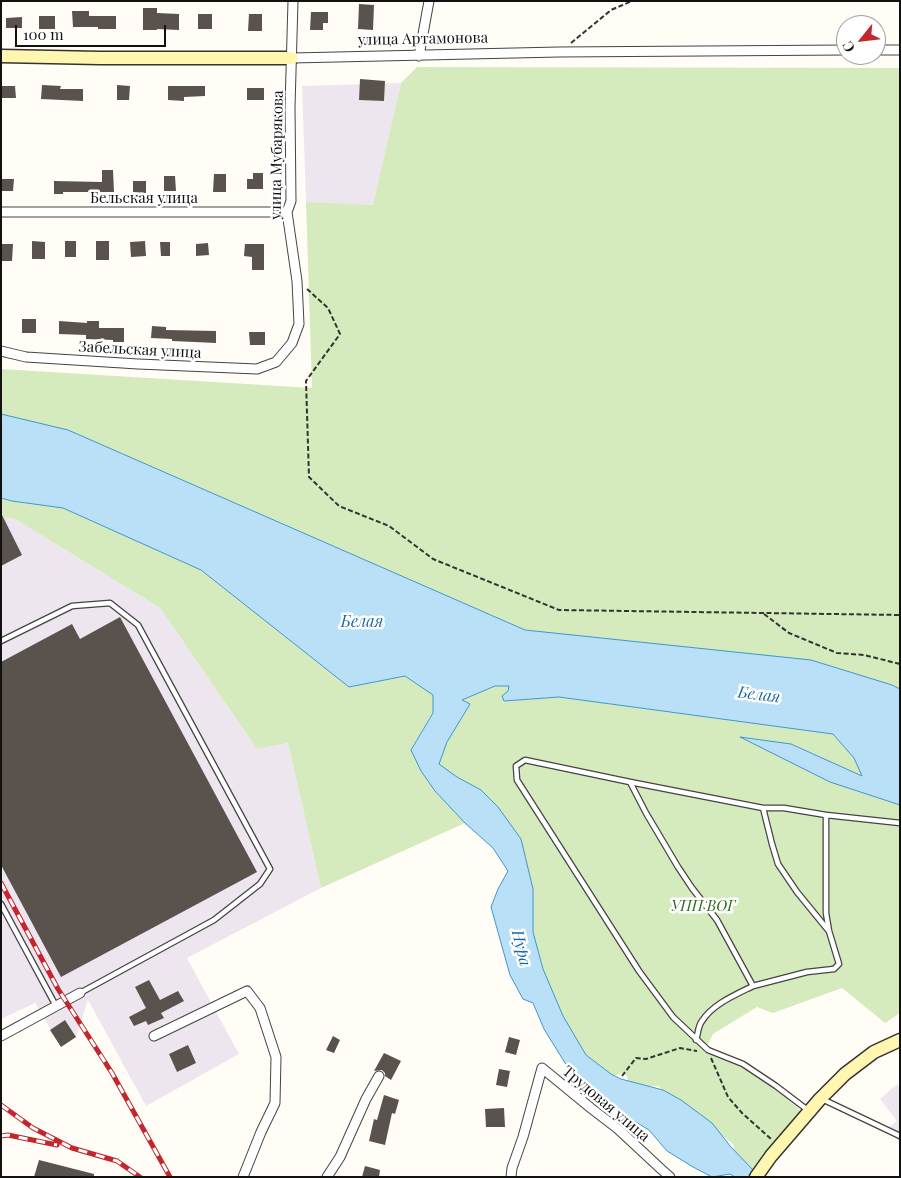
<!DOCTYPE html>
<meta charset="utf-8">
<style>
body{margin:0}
#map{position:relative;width:901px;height:1178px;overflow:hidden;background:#fffdf5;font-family:"Playfair Display",serif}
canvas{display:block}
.frame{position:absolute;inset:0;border:2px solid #111;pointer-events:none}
.north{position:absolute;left:836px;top:15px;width:50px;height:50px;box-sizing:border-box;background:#fff;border:1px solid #a0a0a0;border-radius:50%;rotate:241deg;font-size:14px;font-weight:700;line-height:20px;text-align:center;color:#111}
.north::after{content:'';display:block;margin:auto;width:18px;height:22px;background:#c4262e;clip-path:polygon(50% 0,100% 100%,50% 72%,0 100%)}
.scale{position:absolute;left:15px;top:25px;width:151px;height:22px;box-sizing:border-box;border:2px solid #111;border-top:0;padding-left:6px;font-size:15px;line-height:18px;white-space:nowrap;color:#111;-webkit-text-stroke:4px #fff;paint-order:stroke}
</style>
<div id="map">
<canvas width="901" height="1178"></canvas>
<div class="frame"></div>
<div class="north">С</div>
<div class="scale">100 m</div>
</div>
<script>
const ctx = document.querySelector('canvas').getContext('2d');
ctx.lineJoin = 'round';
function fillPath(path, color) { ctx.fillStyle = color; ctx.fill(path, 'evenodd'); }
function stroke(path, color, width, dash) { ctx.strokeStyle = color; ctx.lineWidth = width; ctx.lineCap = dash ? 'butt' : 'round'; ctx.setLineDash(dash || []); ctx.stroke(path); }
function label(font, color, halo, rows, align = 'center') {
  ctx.font = font + ' "Playfair Display",serif'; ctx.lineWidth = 5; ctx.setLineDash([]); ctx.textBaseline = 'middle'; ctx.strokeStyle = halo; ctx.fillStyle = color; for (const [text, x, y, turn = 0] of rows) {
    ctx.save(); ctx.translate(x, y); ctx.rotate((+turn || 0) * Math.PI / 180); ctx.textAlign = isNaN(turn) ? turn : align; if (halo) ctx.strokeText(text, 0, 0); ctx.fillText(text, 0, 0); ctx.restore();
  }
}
fillPath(new Path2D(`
 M401,83L373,206L306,202L302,86Z
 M1,517L15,519L160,608L257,749L288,743L321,888L187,958L239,1054L146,1106L88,1000L76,1037L61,1047L35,1003L1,1019Z
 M897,1084L900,1088V1143L888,1128L897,1121L880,1099Z`), '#eee6ef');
fillPath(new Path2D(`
 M417,67L900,68V689L892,685L728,652L525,630L68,430L1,414V369L312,388L306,202L373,205L401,83Z
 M1,498L12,501L63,508L201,570L349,687L405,676L433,695V712L411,750L435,791L465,823L321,888L288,743L257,749L160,608L15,519L1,517Z
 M495,686H510L504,701L559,697L833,734L854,758L862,776L791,744L742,738L830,782L900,805V1013L885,1023L842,988L773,1013L757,1007L713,1034L704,1052L740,1066L782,1094L804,1114L758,1173L735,1156L733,1144L658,1086H631L626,1075L622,1073L613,1076L577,1048L528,959V873L435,767L462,700Z`), '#d5ebbd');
const water = new Path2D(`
 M1,414L68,430L525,630L811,660L892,685L900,689V805L830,782L740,737L791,744L862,776L854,758L833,734L559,697L504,701L502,696L508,691L509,686H495L462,700L470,704L447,742L439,764L457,777L481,790L498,807L521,839L533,889V932L543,969L563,1016L586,1055L611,1074L621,1079L663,1090L681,1100L712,1123L731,1147L752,1169L763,1177H735L730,1174L712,1177L693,1167L667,1151L649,1130L629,1118L600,1095L565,1063L544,1029L533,1003L523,999L510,975L491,907L498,889L508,871L493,848L465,823L435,791L421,771L411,750L433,713V695L405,676L349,687L201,570L63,508L12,501L1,498Z`);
fillPath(water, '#b9e0f7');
stroke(water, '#3f96cf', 1);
fillPath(new Path2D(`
 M359,4L374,5L373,30L358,29Z
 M143,8H157V13L179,14V30L157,29V30H143Z
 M72,11H89V16H116V29H98V27H73Z
 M311,12H328V23H323V30H310Z
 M198,14H212V29H198Z
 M249,14H262V31H248Z
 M39,16H55V29H39Z
 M22,17V28H6V18Z
 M360,79L385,81L384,101L359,100Z
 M42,85L61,86L60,89H83V101L41,99Z
 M117,85L130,86L129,100H117Z
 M1,86H15L16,98H1Z
 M168,86H205V96L184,97V101L168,100Z
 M247,88H264V100H247Z
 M102,170H113L114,192H63V194H54V181L102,182Z
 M253,173H263V189H247V179H253Z
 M214,174H226V192H213Z
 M164,176H175L176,191H164Z
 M1,179H14L13,191H1Z
 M133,181H146V193L133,192Z
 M32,241L45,242V259H32Z
 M65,241H76V257H65Z
 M96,241H109V260H96Z
 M145,241L146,256L131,257L130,242Z
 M160,242H170V256H161Z
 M208,243L209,255L196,256V244Z
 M1,244H13L12,261H1Z
 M245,244H264V270H252V257L244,256Z
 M22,319H36V333H22Z
 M59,321L87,323V321H99V328H124V342H113V340L86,339V335L59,334Z
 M152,326L166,327V330L216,331V343L172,341V339L151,338Z
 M249,332H265V345H250Z
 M1,513L22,555L1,566Z
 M120,617L257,872L61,977L1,865V662L72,624L80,639Z
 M149,980L160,1000L178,991L184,1001L161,1013L164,1018L148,1025L146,1021L134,1026L129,1017L146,1008L135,987Z
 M65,1020L76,1037L61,1047L50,1030Z
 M333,1036L340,1040L334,1053L326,1050Z
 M509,1037L520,1040L516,1055L505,1052Z
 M188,1045L196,1063L177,1072L169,1054Z
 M384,1053L401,1061L391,1080L385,1076V1073L382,1070L374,1071Z
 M499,1069L510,1071L507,1087L496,1085Z
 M384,1095L399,1100L395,1114L392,1113L385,1145L369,1141L374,1119L377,1120Z
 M504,1108L505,1127H486L485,1109Z
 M39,1160L94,1174V1177H34Z
 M365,1166L380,1170L379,1177H362Z`), '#5a524d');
const lane = new Path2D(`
 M1,641L72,606L110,603L138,625L270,869L260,884L214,920L80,993
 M630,782L763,808H784L826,815V913L829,931L839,964L834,969L807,972L753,986
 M763,808L772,844L778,864L797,892L828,930
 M826,815L900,823
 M1,904L56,1006
 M696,1040C698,1034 698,1026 702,1021C713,1004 735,995 753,986L717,920L692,888L678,867L646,813L630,782L525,760L516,766L517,780L639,971L673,1017L708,1050L743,1064L776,1086L809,1111
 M822,1099L900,1136`);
const street = new Path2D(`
 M876,50H900
 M419,56L429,1
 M292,58L559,52L846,50
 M1,212H287
 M1,351L26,357L138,364L257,369L276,362L292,343L299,324L297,281L287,212L291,201L290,107L293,1
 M1,1036L80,993
 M154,1036L247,991L260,1008L276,1057L275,1103L261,1132L243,1177
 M327,1177L340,1157L366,1099L379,1076
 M511,1177L512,1168L523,1137L542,1068L592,1109L618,1129L661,1169L670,1177`);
const secondary = new Path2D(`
 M1,56L100,58H292
 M756,1177L771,1156L820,1099L845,1074L874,1052L900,1040`);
stroke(lane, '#444', 7);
stroke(street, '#444', 11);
stroke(secondary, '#333', 15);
stroke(new Path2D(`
 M571,43L611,10L632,1
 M307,289L328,308L340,334L306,381L309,477L339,506L389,526L433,559L559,610L900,615
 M764,614L789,633L837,653L864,655L900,664
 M711,1058L728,1097L742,1113L771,1139
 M622,1076L636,1058L646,1059L680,1048L697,1051`), '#333', 2, [5, 2.5]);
stroke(lane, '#fff', 4.5);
stroke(street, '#fff', 9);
stroke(secondary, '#fff6b0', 12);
const rail = new Path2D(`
 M1,883L58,989L112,1073L170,1177
 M1,1105L33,1128L72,1148L117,1161L140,1177
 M1,1136L8,1135L57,1145`);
stroke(rail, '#c4262e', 5);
stroke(rail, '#fff', 3, [9]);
label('15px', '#111', '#fff', [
 ["улица Артамонова",423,39,-1],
 ["улица Мубарякова",277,155,-89],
 ["Бельская улица",144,198],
 ["Забельская улица",140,350,3],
 ["Трудовая улица",606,1104,40]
]);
label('italic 15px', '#2f6b1f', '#fff', [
 ["УПП ВОГ",703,906]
]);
label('italic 16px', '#1768a6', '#fff', [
 ["Белая",362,622],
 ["Белая",759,695,7],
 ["Нура",521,948,76]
]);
</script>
